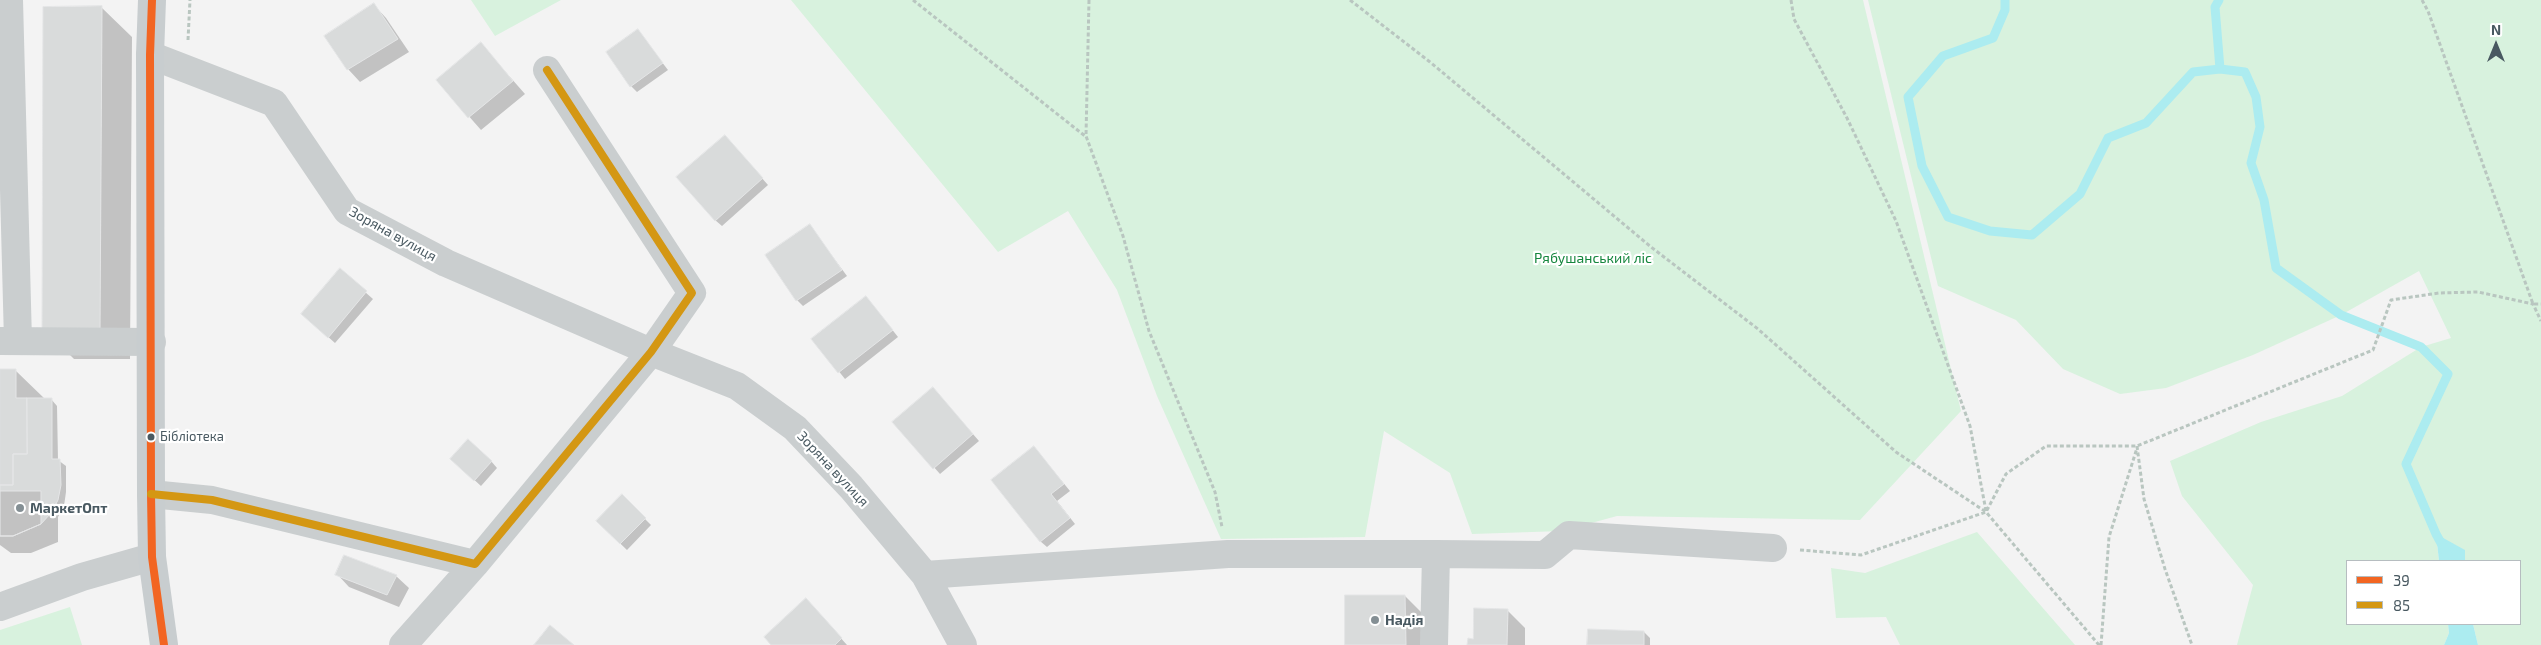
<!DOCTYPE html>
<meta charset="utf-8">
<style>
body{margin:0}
#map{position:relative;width:2541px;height:645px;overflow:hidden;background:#f3f3f3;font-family:"Exo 2",sans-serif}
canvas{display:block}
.legend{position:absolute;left:2346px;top:560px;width:175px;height:65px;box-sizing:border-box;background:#fff;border:1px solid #b6bdc0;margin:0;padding:6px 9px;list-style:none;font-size:15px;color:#495961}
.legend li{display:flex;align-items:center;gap:10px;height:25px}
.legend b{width:25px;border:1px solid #b6bdc0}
.north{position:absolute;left:2471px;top:20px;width:50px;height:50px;-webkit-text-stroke:4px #fff;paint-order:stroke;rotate:0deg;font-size:14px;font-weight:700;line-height:20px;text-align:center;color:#495961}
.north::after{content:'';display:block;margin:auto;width:18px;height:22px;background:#495961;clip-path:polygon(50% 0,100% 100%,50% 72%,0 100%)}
</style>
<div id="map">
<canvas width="2541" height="645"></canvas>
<ul class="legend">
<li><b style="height:6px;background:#f26522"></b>39</li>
<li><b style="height:6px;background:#d49713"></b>85</li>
</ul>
<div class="north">N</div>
</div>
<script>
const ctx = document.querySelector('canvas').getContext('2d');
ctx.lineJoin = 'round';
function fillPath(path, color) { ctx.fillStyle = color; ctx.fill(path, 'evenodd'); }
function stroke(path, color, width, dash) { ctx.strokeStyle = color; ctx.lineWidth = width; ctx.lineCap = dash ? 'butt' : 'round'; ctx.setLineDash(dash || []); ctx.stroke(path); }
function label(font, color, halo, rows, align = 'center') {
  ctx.font = font + ' "Exo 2",sans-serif'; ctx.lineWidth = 4.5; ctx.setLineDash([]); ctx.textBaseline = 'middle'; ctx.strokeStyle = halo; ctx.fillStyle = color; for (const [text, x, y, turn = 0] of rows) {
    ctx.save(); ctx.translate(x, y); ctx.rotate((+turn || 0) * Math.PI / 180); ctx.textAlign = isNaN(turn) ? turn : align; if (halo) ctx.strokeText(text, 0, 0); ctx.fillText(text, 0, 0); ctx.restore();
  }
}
fillPath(new Path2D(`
 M471,0H561L495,36Z
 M791,0H1863L1961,411L1860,520L1617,516L1562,531L1472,534L1450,473L1384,431L1365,537L1221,539L1157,396L1117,290L1068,211L998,252Z
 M1868,0H2541V645H2478L2473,624H2520V561H2465L2464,550L2436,535L2439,561H2347V624H2448L2449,633L2444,645H2237L2253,585L2182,496L2170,461L2261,422L2342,396L2421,347L2451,338L2419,271L2341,315L2253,355L2166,388L2120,394L2063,369L2016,320L1938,286Z
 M1977,532L2075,645H1900L1886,617L1836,618L1831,568L1865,573Z
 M70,607L82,645H0V630Z`), '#d8f2de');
fillPath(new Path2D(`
 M2436,534L2465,550V561H2439Z
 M2448,624H2473L2478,645H2444L2449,633Z`), '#acecf0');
fillPath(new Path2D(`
 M374,5L386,18L409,52L360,82L348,69Z
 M101,7L132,37L130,359H74L44,329Z
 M638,31L668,70L637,92L631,86Z
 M481,44L525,94L481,130L437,80Z
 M731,143L768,185L722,226L715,220Z
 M810,226L847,276L803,306L797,300Z
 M340,270L373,299L335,343L309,320Z
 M872,304L898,337L845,379L813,339Z
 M0,371H16L45,399H51L57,406L58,460L66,466V492L64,506L58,517V542L31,553H11L0,545Z
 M939,395L979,441L940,474L894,422Z
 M1034,447L1070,491L1057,501L1075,524L1047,547L1040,541Z
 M491,461L497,468L481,486L458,465Z
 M622,496L651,525L627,550L597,521Z
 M337,574L396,576L409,588L399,607L349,587Z
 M1405,596L1427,618V645H1346Z
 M812,606L847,645H773Z
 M1507,610L1525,628V645H1469Z
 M1644,632L1650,638V645H1589Z`), '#0003');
stroke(new Path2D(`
 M2005,0V10L1993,38L1943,56L1908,97L1922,166L1948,217L1990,231L2032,235L2080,194L2108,138L2146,123L2193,72L2220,69L2245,72L2256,97L2260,127L2251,163L2264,200L2276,268L2341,315L2421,347L2448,374L2406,464L2436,534L2451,561
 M2219,0L2215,7L2220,69`), '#acecf0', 9);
const building = new Path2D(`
 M374,3L398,39L347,70L324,36Z
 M102,6L100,329H42L43,7Z
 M638,29L663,63L630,87L606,52Z
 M481,42L513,81L468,118L436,80Z
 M725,135L763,178L715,221L676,177Z
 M810,224L842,270L796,301L765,255Z
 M340,268L367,291L328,338L301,314Z
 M866,296L893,330L838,373L811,339Z
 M0,369H16V398H27V454H13V485H0Z
 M933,387L973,434L933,469L892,422Z
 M27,398H52V459H60L61,485L58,500L51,513L41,524L13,536H0V485H13V454H27Z
 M468,439L492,461L474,481L450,459Z
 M1034,446L1064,484L1051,494L1070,518L1040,542L991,480Z
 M0,491H41V524L13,536H0Z
 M622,494L646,518L620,544L596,521Z
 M344,555L397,575L387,595L335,575Z
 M1345,595H1405L1406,645H1345Z
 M806,598L842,638L835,645H771L764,637Z
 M1474,608L1508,609L1507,645H1467L1468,638L1473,639Z
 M550,625L574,645H534Z
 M1588,629L1644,631V645H1587Z`);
fillPath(building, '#d9dbdb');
stroke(building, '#e4e5e6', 1);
stroke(new Path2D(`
 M913,0L1085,136
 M1089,0L1086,136L1123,236L1149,331L1215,492L1222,527
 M1350,0L1430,62L1651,247L1758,329L1896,452L1986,512L2099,645
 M1791,0L1794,19L1847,118L1896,221L1970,426L1986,511
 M2422,0L2428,11L2533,304H2541
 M188,40L190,0
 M2137,446L2144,499L2165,569L2192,645
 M1800,550L1861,555L1986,512L2006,474L2046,446H2137L2373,350L2391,300L2439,293L2478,292L2533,304L2541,321
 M2101,645L2109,537L2137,448`), '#b9c6c0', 3, [4, 2.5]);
stroke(new Path2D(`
 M9,0L18,341
 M150,55L274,103L347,211L446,263L651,352L737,386L795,428L851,487L925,575L963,645
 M0,341L152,342
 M151,494L212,500L475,564L651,352L692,293L547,70
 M1436,554L1545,555L1569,535L1773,548
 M925,575L1228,554H1436L1434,645
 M0,607L82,577L152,557
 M403,645L475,564`), '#cacecf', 28);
stroke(new Path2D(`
 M152,0L150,55L151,494L152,557L164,645`), '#c8cdcf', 28);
stroke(new Path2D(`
 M152,0L150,55L151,494L152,557L164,645`), '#f26522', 8);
stroke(new Path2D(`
 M151,494L212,500L475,564L651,352L692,293L547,70`), '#d49713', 8);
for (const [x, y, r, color] of [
 [151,437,4.5,"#495961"],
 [20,508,5,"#848f94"],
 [1375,620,5,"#848f94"]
]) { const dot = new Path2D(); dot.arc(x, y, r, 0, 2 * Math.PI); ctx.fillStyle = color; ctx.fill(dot); stroke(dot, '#fff', 2); }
label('13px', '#495961', '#fff', [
 ["Бібліотека",160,437]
], 'left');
label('14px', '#495961', '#fff', [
 ["Зоряна вулиця",393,234,29],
 ["Зоряна вулиця",833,469,47]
]);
label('14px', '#15863d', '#fff', [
 ["Рябушанський ліс",1593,258]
]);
label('bold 14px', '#495961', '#fff', [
 ["МаркетОпт",30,508],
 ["Надія",1385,620]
], 'left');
</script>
